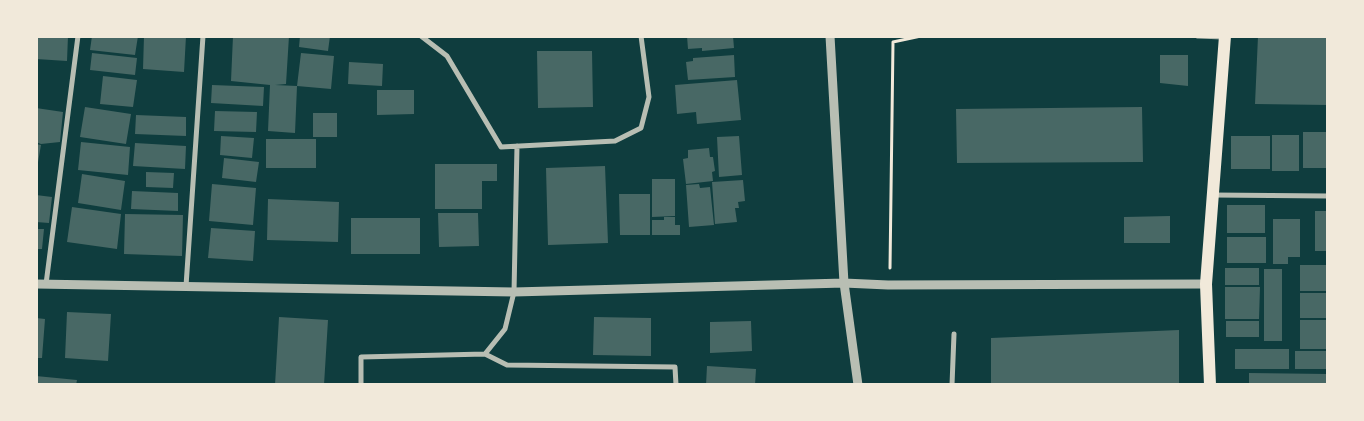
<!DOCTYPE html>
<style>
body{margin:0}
#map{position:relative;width:1364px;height:421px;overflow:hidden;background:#0f3d3e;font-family:"Crimson Pro",serif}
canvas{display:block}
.frame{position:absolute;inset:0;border:38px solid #f1e9da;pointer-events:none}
</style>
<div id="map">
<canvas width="1364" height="421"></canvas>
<div class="frame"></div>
</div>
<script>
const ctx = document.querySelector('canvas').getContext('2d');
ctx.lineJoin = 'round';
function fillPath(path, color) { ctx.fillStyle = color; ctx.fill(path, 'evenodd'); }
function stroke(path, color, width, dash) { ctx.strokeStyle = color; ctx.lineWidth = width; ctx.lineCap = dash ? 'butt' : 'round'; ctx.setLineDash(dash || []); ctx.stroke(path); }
fillPath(new Path2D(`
 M36,36H68L67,61L36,59Z
 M92,36H138L135,55L90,50Z
 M144,36H186L184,72L143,69Z
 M233,36H289L286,84L275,85L297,86L295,133L268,131L270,85L231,81Z
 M300,36H330L328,51L299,47Z
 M687,36H733L734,48L702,51V48L688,49Z
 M1258,36H1319V38H1328V105L1255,104Z
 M537,51H592L593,107L538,108Z
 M92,53L137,58L135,75L90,70Z
 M301,53L334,56L331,89L297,86Z
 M734,55L735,77L688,80L686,62L693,61V58Z
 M1160,55H1188V86L1160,83Z
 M349,62L383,64L382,86L348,84Z
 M103,76L137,80L133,107L100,104Z
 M737,80L741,120L697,124L696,112L677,114L675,85Z
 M212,85L264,87L263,106L211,103Z
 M377,90H414V114L377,115Z
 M85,107L131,114L126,144L80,137Z
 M1142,107L1143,162L957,163L956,109Z
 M36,108L63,112L60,142L41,144L36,142Z
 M215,111L257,112L256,132L214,131Z
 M313,113H337V137H313Z
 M136,115L186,117V136L135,134Z
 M1303,132H1328V168H1303Z
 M1272,135H1299V171H1272Z
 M221,136L254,138L252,158L220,155Z
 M739,136L742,175L719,177L717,137Z
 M1231,136H1270V169H1231Z
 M266,139H316V168H266Z
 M81,142L130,147L128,175L78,170Z
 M135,143L186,146L185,169L133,166Z
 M36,144L41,145L37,168H36Z
 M709,148L710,157H713L715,171L712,172L713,181L686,184L683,159L688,158V150Z
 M224,158L259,162L256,182L222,178Z
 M435,164H497V181H482V209H435Z
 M605,166L608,243L548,245L546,168Z
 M146,172L174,173L173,188L146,187Z
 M82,174L125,181L121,210L78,203Z
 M652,179H675V216L652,217Z
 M743,180L745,201L738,202L739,208H735L737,222L715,224L712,182Z
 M212,184L256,188L253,225L209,221Z
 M699,184L700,188L710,187L714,225L689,227L686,185Z
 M132,191L178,193V211L131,209Z
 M619,194H650V235H620Z
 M36,195L52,197L49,223L36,222Z
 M268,199L339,202L338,242L267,240Z
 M1227,205H1265V233H1227Z
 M72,207L121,214L117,249L67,242Z
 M1315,211H1328V251H1315Z
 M438,213H478L479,246L439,247Z
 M125,214L183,215L182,256L124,254Z
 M1170,216V243H1124V217Z
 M664,217H675V225H680V235H652V220H664Z
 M351,218H420V254H351Z
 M1273,219H1300V257H1288V264H1273Z
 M211,228L255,231L253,261L208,258Z
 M36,229H44L42,249H36Z
 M1227,237H1266V263H1227Z
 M1300,265H1328V291H1300Z
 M1225,268H1259V285H1225Z
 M1264,269H1282V341H1264Z
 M1225,287H1260L1259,319H1225Z
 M1300,293H1328V318H1300Z
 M67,312L111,314L108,361L65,358Z
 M279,317L328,320L324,385H275Z
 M594,317L651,318V356L593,355Z
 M36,318L45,319L42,358H36Z
 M1300,320H1328V349H1300Z
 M751,321L752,351L710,353V322Z
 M1226,321H1259V337H1226Z
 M1179,330V385H991V338Z
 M1235,349H1289V369H1235Z
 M1295,351H1328V369H1295Z
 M707,366L756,369L755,385H706Z
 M1249,373L1328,374V385H1249Z
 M36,376L77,380L76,385H36Z`), '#486865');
stroke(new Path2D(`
 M890,268L893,42L921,36`), '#f1e9da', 3);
stroke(new Path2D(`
 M421,36L447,56L501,147L615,141L641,128L649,97L641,36
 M1198,36L1224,37
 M1213,195L1328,196
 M46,284L78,36
 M186,286L203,36
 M485,354L505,329L514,292L517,146
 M361,385V357L485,354L507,365L675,367L676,385
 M952,385L954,334`), '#b8beb3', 5);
stroke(new Path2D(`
 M830,36L844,283L858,385
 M36,284L514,292L844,283L888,285L1206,284`), '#b8beb3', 9);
stroke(new Path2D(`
 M1210,385L1206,284L1225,36`), '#f1e9da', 12);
</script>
